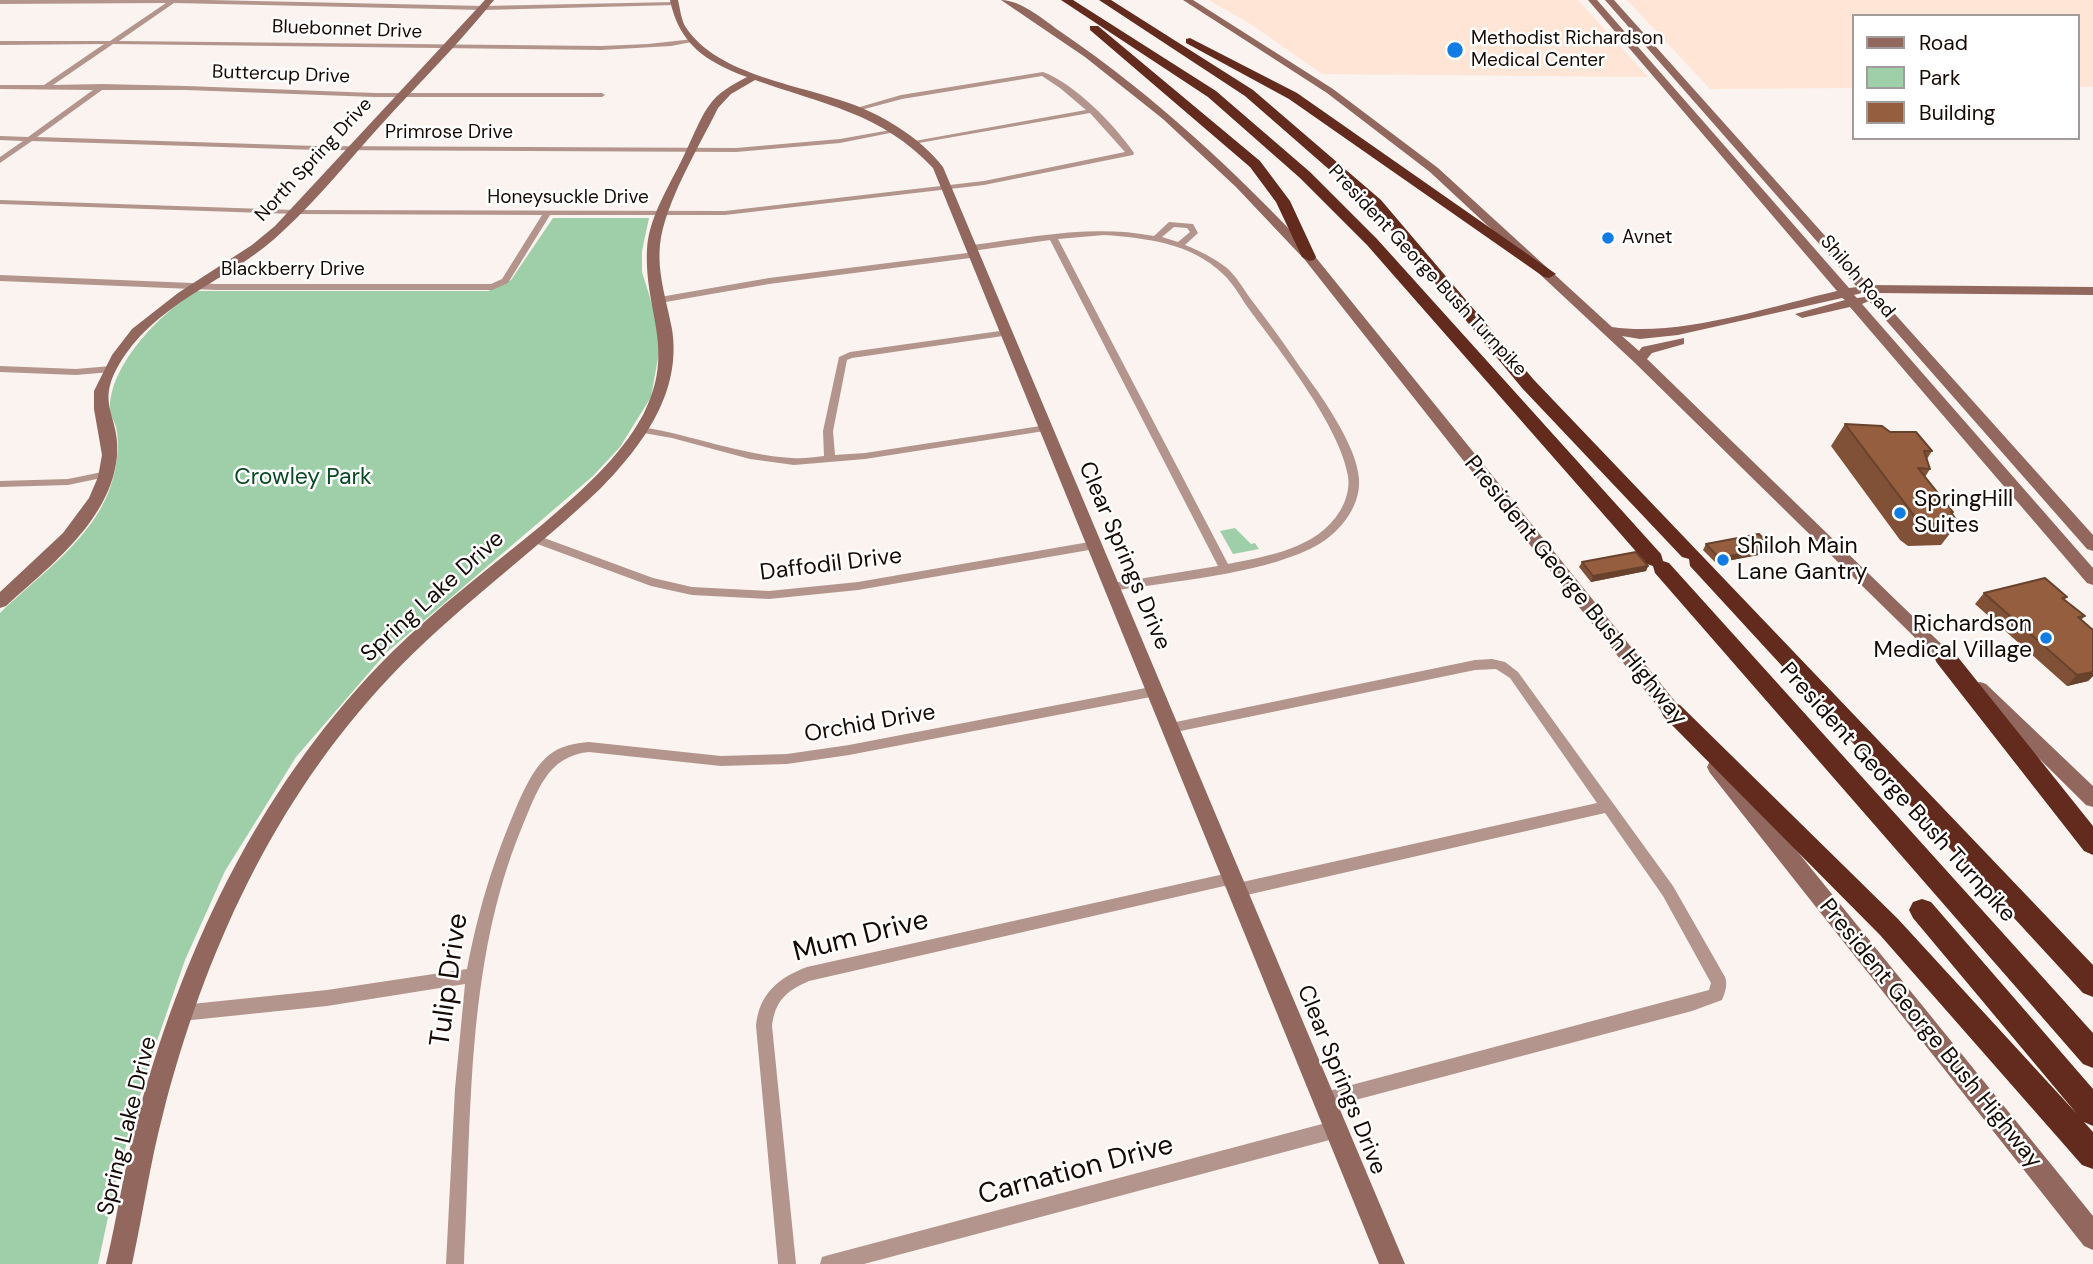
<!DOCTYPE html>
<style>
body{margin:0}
#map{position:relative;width:2093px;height:1264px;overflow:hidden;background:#faf3ef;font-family:"DM Sans",sans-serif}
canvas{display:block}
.legend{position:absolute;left:1852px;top:14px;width:228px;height:126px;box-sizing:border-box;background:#fff;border:2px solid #a29d9b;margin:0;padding:9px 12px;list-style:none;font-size:21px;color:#160a05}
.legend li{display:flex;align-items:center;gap:14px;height:35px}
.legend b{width:35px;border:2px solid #a29d9b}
</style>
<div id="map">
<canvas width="2093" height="1264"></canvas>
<ul class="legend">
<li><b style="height:9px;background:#92675d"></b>Road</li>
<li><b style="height:19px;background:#9fcfa9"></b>Park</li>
<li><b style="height:19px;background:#955e3f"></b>Building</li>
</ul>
</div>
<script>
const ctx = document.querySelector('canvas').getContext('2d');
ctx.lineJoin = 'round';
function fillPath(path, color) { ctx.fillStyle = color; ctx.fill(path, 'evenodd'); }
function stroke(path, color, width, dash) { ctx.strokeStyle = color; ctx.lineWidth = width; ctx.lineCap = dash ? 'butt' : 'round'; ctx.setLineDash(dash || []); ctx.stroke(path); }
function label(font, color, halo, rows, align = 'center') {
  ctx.font = font + ' "DM Sans",sans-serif'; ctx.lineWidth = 5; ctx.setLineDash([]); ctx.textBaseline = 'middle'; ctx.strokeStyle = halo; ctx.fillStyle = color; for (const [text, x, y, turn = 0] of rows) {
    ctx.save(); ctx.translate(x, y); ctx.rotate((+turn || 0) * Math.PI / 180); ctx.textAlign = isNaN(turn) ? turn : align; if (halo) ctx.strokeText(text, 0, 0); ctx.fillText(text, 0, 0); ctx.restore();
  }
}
fillPath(new Path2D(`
 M1209,0H1578L1648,77L1322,74L1252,25Z
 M1627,0H2093V87H2077V16H1853V88L1710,89Z`), '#ffe5d6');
fillPath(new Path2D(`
 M553,218H649L642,251V272L662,336L651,397L620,447L593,476L386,653L296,757L225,871L185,960L149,1064L115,1185L98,1264H0V613C35,579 84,545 105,500C115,480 121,449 116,427C114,420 109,414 110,407C111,363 161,313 196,291H488L511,280Z
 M1235,528L1251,544L1255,543L1259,549L1233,554L1220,531Z`), '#9fcfa9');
fillPath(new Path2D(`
 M0,0H209L483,6L674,2L676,5L483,10L174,3L119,41L601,46L648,44L694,39L697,41L671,46L601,50L113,44L53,85L102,84L186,86L375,93H602L605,95L602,97H375L186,90H102L37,137L317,146L736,148L840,139L896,129L900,131L840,143L736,152L317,150L32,141L0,163V157L23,141L0,140V136L28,137L93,90L0,89V85H44L104,44L0,45V41H110L166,3L0,4Z
 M1043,72C1075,84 1115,125 1134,153L1133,155L984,185L725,215H550L508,283L492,290H216L0,281V275L216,284H491L502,279L542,215L294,214L0,204V200L294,210L725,211L984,181L1125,152L1090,113L913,144L909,142L1086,110L1060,88L1042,76L902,99L857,111L853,109L901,95Z
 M1169,222L1193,224L1198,233L1185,245C1200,251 1214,258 1227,268C1236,276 1243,288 1250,298C1267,320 1284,343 1300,367C1320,394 1357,445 1359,479C1361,509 1336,537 1310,549C1255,575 1172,581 1112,591L1106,587L1108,584L1218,566L1050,240L972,251L968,248L972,245C1032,237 1094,224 1154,236ZM1174,227L1187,228L1190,232L1178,242L1162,237ZM1104,235C1146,238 1191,243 1223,274C1234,284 1242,300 1251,312C1281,352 1340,427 1348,476C1350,488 1346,501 1340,511C1317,549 1267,556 1228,564L1058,239Z
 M975,252L979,255L978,257L769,284L660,303L656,300L660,297L769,278Z
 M1007,330L1010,331V335L852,358L847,360L833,431L835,455L865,453L1047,425L1052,428L1051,430L865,459L794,465L750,459L672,438L638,432L637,430L642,427C692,435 741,455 792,458C802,459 814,457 824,456L823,431L839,357L850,352Z
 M0,366L76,369L111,366L116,369L111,372L76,375L0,372Z
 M107,471L111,472L112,474L111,476L68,485L0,487V481L68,479Z
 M536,535L653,578L692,587L769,591L858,582L1095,541L1101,545L1095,549L858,590L769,599L692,595L651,586L532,542L530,539Z
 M1492,659L1505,662L1518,672L1673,886L1725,977C1728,984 1725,993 1722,1000L1692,1011L1325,1108L1319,1106L1317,1100L1319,1094L1325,1092L1709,990L1711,983L1663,896L1605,813L1238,897L1233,895L1231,890L1233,885L1238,883L1597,803L1510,678L1496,669L1475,670L1171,733L1166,732L1164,728L1166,724L1171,723L1475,660Z
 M1156,686L1161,688L1162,691L1161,694L1156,696L849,755L787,764L721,766L589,752C547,756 537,792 522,827C465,965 472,1117 464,1264H446L455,1089L465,984L327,1006L182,1021L176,1018L174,1013L176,1008L182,1005L327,990L467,969C478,912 491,868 513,815C522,794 532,769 549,755C560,746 575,743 589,742L721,756L787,754L849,745Z
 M1233,872L1238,873L1240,878L1238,883L1233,884L809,981C786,991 775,1001 772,1026L796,1264H778L756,1026C759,994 778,978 807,967Z
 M1337,1120L1343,1123L1346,1129L1343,1135L1337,1138L864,1264H820L822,1257L829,1255Z`), '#b3958d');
fillPath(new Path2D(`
 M485,0H494C459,44 418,84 380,126C348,161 318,199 283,231C235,278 164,298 125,355C91,405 121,412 117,456C111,520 50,566 6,606L0,608V592L63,533L89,498L98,477L102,455L94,409V391L112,355L132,329L178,293L252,245L275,226Z
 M670,0H678C680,8 681,19 685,26C717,77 805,85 857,106C889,119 921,139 943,167L1405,1264H1379L933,168C882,113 822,104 755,80L731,94L718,108C699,147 664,204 660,245C657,273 667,302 672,329C682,392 643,445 601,488C532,554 454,609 389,678C274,800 204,954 163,1114C150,1163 143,1214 132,1264H106C118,1214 125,1162 139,1112C186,941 265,778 392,652C439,606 492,566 543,524C580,492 619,459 643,415C677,349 644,313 647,249C649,215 672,182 686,151C693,137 699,120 708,107C718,92 732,85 747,77C706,62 679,44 670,0Z
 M1001,0C1021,0 1044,20 1061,32C1155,96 1236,172 1313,254L1687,716L1689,721L1687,726H1673L1305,260L1236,187L1163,119L1085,57Z
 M1183,0H1193L1333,89L1438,168L1612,327C1681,337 1768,307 1837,291L1588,0H1597L1849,288L1857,287L1605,0H1614L1869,285L2093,287V295L1876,293L2093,535V551L2087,549L1869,301L1862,304L2093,568V585L2087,583L1850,307L1802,318L1795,314L1845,300L1842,298L1678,335L1640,339L1622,336L1639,351L1642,347L1684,338V344L1652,353L1647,359L1963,665L1960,670H1948L1634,362L1430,172L1327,93ZM1862,293L1865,297L1857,298L1854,295Z
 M1980,682L1986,684L2093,786V807L2086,805L1974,694L1971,689L1974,684Z
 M1717,759L1724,761L2093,1216V1250L2084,1246L1710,773L1707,767L1710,761Z`), '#92675d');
fillPath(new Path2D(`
 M1061,0H1073L1216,91L1310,172L1377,239L1661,554L1663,561L1669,563L2093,1033V1068L2083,1064L1655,573L1653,566L1647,564L1367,245L1300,178L1208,97Z
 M1099,0H1111L1253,90L1381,200L1534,380L2093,965V997L2083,993L1690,566L1689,559L1682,557L1522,388L1371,206L1245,96Z
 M1090,26H1098L1260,161L1290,201L1316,257L1314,260L1309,261L1302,257L1276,202L1250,167L1090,30Z
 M1190,38L1297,93L1556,274L1549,278L1544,277L1289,99L1186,43V39Z
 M1945,649L1953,651L2093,826V855L2084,851L1937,663L1934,657L1937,651Z
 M1672,702L1680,705L1898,919L2077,1114L1913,918L1909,910L1913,902L1922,899L1931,902L2093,1089V1126L2084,1122L2093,1132V1169L2082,1165L1880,935L1664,717L1661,711L1664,705Z`), '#622b1d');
fillPath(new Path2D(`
 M1845,424L1890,432L1932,451L1927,459L1930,469L1925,477L1953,512L1952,514L1958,523L1941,545L1908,546L1900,540L1831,446Z
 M1706,544L1769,553L1716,563L1703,550Z
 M1582,562L1648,566L1646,571L1591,582L1579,567Z
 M1984,593L2067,597L2064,600L2085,616L2081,620L2093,630V676L2088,681L2067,686L1975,604Z`), '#805136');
fillPath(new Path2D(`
 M1772,548L1769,553L1716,563L1719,558Z
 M1648,566L1646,571L1591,582L1593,576Z
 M2093,670V676L2088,681L2067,686L2077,675Z`), '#68422c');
const building = new Path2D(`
 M1845,424L1882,426L1890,432H1916L1932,451H1924L1930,469L1918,468L1953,512H1951L1958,523L1924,524L1916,518Z
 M1759,534L1772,548L1719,558L1706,544Z
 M1636,552L1648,566L1593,576L1582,562Z
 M2045,578L2067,597L2062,598L2085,616L2078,617L2093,630V672L2077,675L1984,593Z`);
fillPath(building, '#955e3f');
stroke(building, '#68422c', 2);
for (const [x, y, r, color] of [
 [1455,50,9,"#107ce4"],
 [1608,238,7,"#107ce4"],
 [1900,513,7,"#107ce4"],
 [1723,560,7,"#107ce4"],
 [2046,638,7,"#107ce4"]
]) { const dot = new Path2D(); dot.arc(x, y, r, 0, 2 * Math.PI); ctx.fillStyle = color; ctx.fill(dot); stroke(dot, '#fff', 2.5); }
label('19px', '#160a05', '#fff', [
 ["Bluebonnet Drive",347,30,2],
 ["Buttercup Drive",281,75,2],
 ["Primrose Drive",449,133],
 ["North Spring Drive",314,160,-47],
 ["Honeysuckle Drive",568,198],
 ["Blackberry Drive",293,270],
 ["President George Bush Turnpike",1427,271,47],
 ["Shiloh Road",1857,277,49]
]);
label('19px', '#160a05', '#fff', [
 ["Methodist Richardson",1471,39],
 ["Medical Center",1471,61],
 ["Avnet",1622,238]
], 'left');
label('23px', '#0a4b23', '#fff', [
 ["Crowley Park",303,478]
]);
label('23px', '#160a05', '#fff', [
 ["SpringHill",1914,500],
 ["Suites",1914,526],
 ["Shiloh Main",1737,547],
 ["Lane Gantry",1737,573],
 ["Richardson",2032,625,"right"],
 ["Medical Village",2032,651,"right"]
], 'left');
label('23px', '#160a05', '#fff', [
 ["Clear Springs Drive",1124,556,67],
 ["Daffodil Drive",831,565,-7],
 ["President George Bush Highway",1575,591,51],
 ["Spring Lake Drive",433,597,-42],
 ["Orchid Drive",870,724,-10],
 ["President George Bush Turnpike",1897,793,48],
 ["President George Bush Highway",1930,1034,51],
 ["Clear Springs Drive",1341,1080,68],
 ["Spring Lake Drive",128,1126,-76]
]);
label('28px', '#160a05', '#fff', [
 ["Mum Drive",861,937,-14],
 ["Tulip Drive",450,980,-82],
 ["Carnation Drive",1076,1171,-15]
]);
</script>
